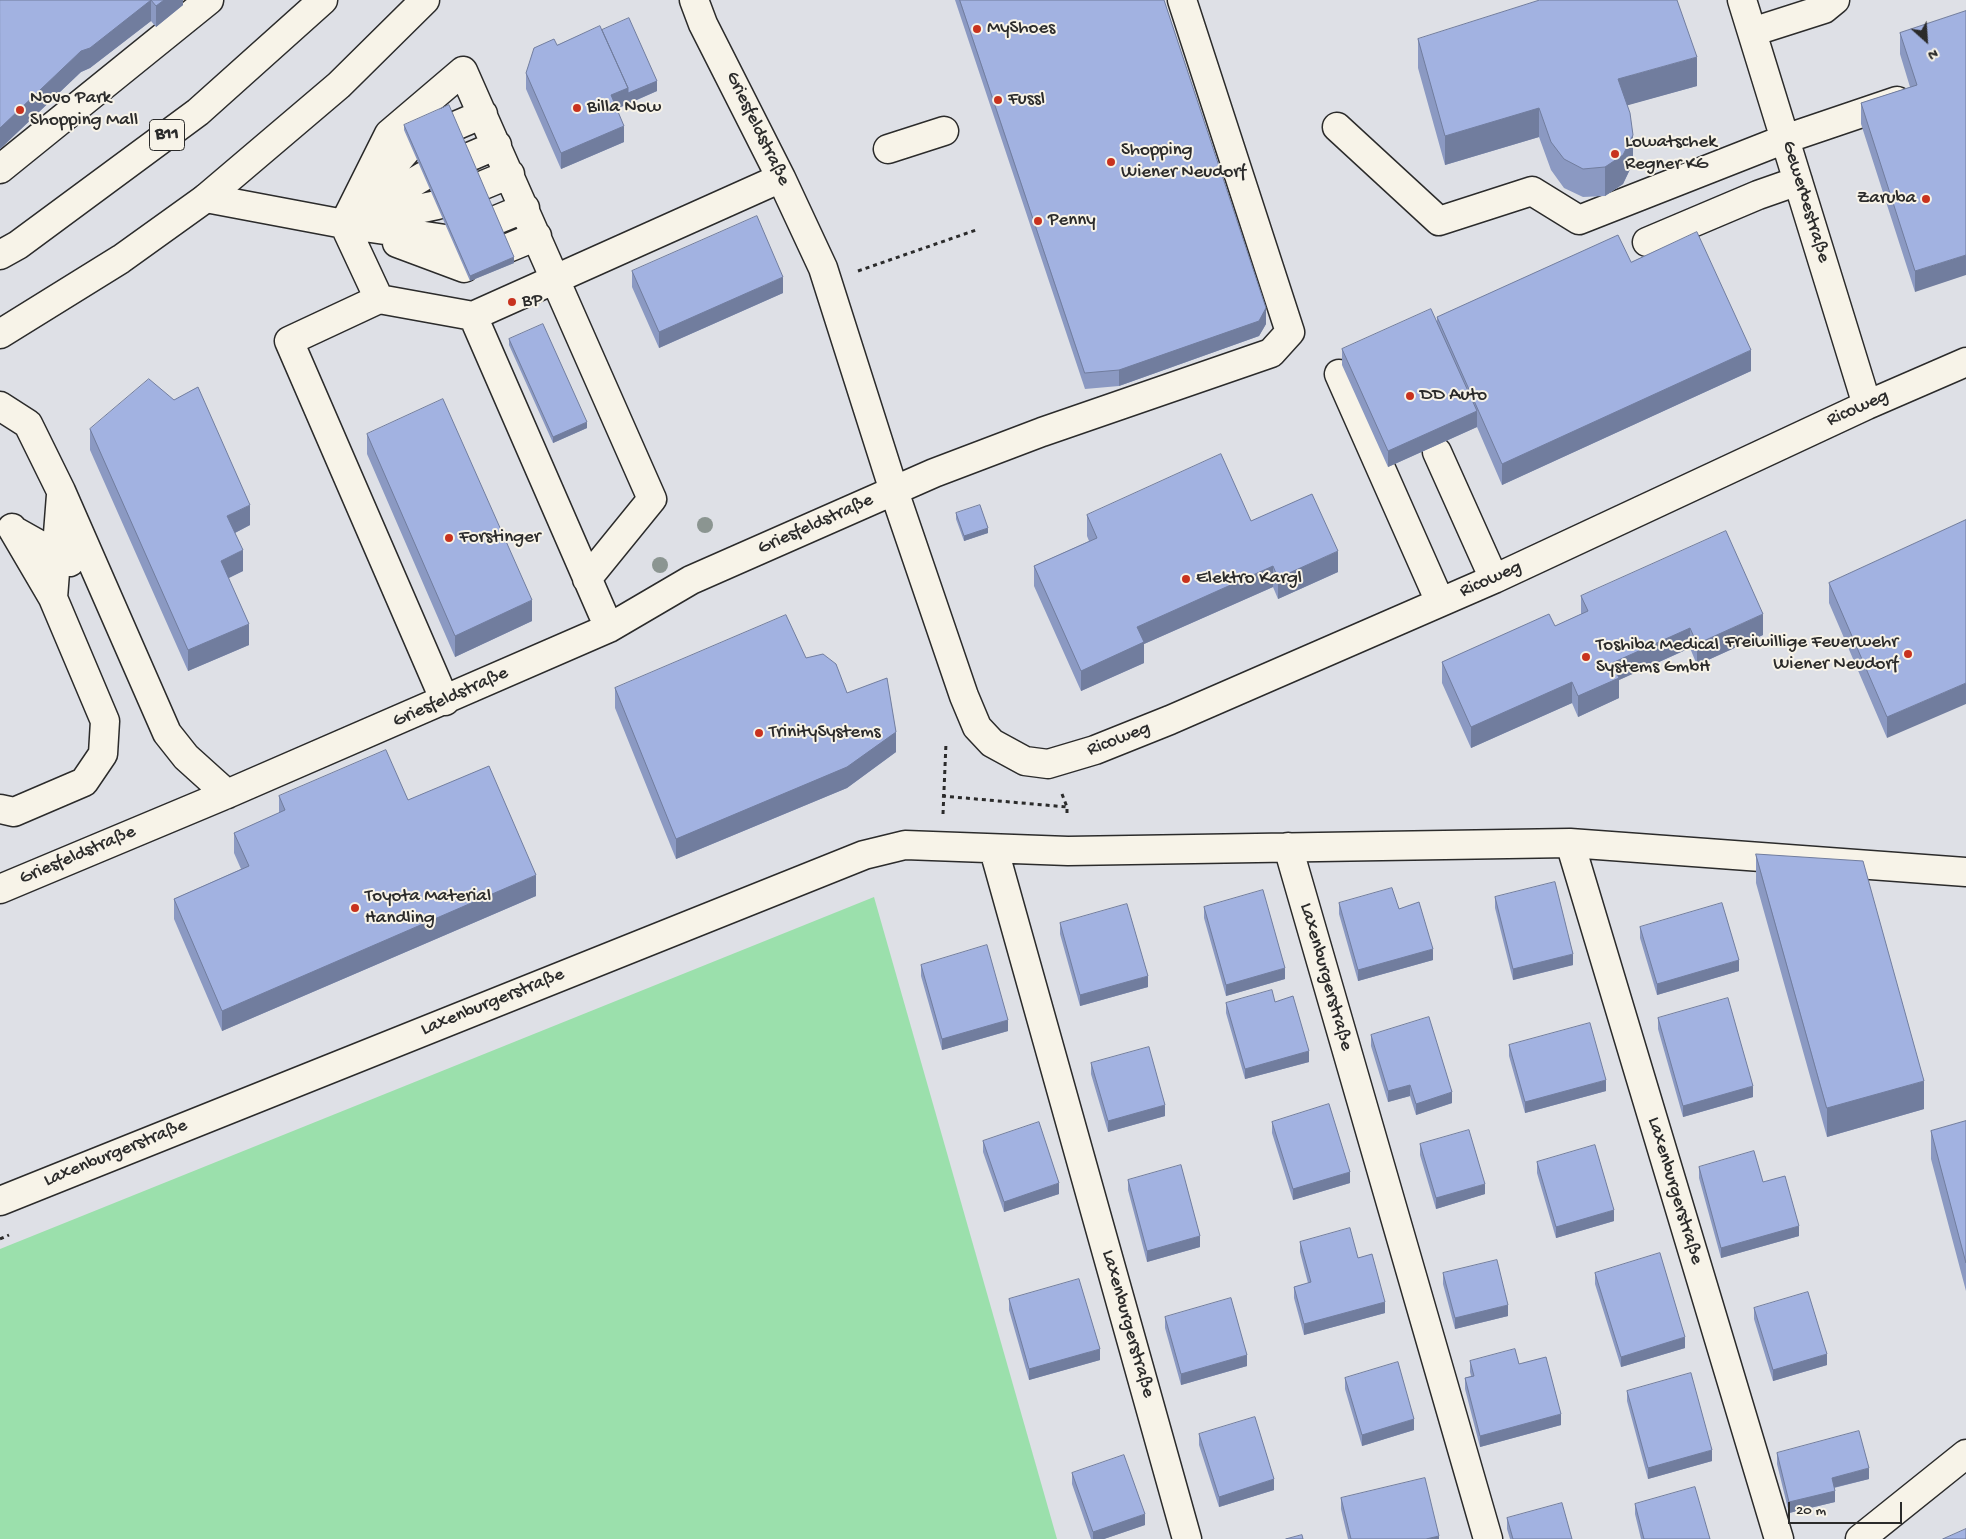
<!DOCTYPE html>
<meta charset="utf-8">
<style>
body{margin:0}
#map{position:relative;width:1966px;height:1539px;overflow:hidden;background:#dee0e6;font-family:"Gochi Hand",sans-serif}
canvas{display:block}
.north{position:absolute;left:1901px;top:15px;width:50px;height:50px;-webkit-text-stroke:4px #f7f3e8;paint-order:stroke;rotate:154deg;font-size:14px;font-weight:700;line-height:20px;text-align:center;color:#2b2b2b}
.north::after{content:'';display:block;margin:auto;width:18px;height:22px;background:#2b2b2b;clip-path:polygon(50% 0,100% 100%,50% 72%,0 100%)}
.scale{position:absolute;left:1788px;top:1502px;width:114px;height:22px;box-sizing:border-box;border:2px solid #2b2b2b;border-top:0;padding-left:6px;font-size:15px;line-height:18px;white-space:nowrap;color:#2b2b2b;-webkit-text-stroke:4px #f7f3e8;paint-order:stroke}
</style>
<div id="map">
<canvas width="1966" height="1539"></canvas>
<div class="north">N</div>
<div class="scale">20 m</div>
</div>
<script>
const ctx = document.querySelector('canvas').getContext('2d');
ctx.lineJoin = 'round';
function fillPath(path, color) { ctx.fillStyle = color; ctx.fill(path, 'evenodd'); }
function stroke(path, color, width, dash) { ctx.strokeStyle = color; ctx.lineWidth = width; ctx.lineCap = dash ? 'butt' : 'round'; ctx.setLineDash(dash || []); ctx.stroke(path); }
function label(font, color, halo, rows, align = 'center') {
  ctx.font = font + ' "Gochi Hand",sans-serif'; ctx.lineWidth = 4; ctx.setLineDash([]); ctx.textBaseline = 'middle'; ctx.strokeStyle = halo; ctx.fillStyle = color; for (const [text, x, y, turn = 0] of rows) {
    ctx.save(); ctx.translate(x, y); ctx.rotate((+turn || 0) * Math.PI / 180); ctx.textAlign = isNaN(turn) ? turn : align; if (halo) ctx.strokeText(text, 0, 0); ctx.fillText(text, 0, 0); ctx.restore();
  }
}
fillPath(new Path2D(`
 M874,897L1057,1539H0V1249Z`), '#9be0ac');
const minor = new Path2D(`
 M694,0L703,24L781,178L823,268L894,491L964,696L977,727L992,743L1025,761L1048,764L1095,750L1170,720L1494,579L1867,405L1966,362
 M1742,0L1867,405
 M1752,32L1824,9L1835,0
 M455,126L483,114
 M1337,127L1439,221L1532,191L1579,220L1785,139L1897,101
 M888,149L944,131
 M469,157L497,145
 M0,169L209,0
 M481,186L510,174
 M372,190L411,145
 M206,198L344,224L452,240
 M364,212L424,176
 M365,220L437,205
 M496,220L525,208
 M344,224L389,134L463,71L652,499L587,579
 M344,224L379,299L473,316L781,178
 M1647,242L1758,195L1798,181
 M397,243L464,268
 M508,248L537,236
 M379,299L289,341L445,701
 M473,316L609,628
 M1339,374L1440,602
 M0,406L28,424L61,491L167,733L186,757L227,794
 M1437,452L1494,579
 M12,528L53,598
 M13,530L70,562
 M0,809L14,812L84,782L103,754L105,721L53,598L61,495
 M1570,843L1779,1539
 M1288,847L1488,1539
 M994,850L1187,1539
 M0,889L227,794L609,628L691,580L934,473L1042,432L1271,353L1290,332L1182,0
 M0,1201L864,855L905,845L1068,851L1570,843L1966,872
 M1860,1539L1966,1454`);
const major = new Path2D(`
 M0,255L18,245L198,112L323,0
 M0,334L121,259L206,198L339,85L425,0`);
stroke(minor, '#2b2b2b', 31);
stroke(major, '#2b2b2b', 31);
stroke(new Path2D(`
 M858,271L976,230
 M1062,794L1067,807V817
 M942,796L1067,807
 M943,814L946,743
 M0,1239L9,1235`), '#2b2b2b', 3, [4, 4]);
stroke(minor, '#f7f3e8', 28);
stroke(major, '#f7f3e8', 28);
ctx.fillStyle = '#8b9591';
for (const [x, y] of [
 [705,525],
 [660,565]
]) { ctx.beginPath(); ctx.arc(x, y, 8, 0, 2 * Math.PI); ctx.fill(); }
fillPath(new Path2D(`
 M0,0H183V5L156,27L151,21L90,68L81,72L0,149Z
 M955,0H1164L1266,324L1259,336L1119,386L1085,389Z
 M1966,11L1915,292L1861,124V103L1910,87L1900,54V33Z
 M602,30L657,91L617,109L624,142L561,169L526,89V73L557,45Z
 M1418,39L1697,86L1627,105L1633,163L1623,184L1605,196L1583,197L1564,188L1551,170L1539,137L1445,165L1418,68Z
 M404,125L514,263L470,281L404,130Z
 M1631,262L1751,371L1502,485L1477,427L1388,467L1342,365V349L1437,321V317Z
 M632,271L783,293L659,348L632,287Z
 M509,339L587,428L553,443L509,345Z
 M90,429L250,525L235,533L243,571L228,578L249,645L188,671L90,450Z
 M367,434L532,621L455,657L367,454Z
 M956,513L988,533L964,541L956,519Z
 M1087,515L1251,521L1338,572L1278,599L1273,587L1144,644V663L1081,691L1034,586V566L1089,541L1087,536Z
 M1966,520L1887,738L1829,603V583Z
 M1581,596L1763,635L1697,665L1690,648L1619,680V698L1578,717L1572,703L1471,748L1442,683V662L1555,626L1581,614Z
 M806,658L847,693L896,752L847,788L676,859L615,708V688Z
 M279,796L408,800L536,896L222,1031L174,919V899L241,869L234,853V833L279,813Z
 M1756,854L1924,1109L1827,1137L1756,883Z
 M1495,897L1573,965L1513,980L1495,908Z
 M1339,903L1399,909L1433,960L1358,981L1339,914Z
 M1204,907L1285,979L1226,996L1204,918Z
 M1060,923L1148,987L1080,1006L1060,934Z
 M1640,927L1739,971L1657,995L1640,938Z
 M921,965L1008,1031L942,1050L921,976Z
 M1275,1002L1309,1062L1245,1079L1226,1013V1003Z
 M1658,1018L1753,1097L1683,1117L1658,1029Z
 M1371,1035L1452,1103L1416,1115L1410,1096L1388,1102L1371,1046Z
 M1509,1045L1606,1091L1525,1113L1509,1056Z
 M1091,1063L1165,1116L1108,1132L1091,1074Z
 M1966,1121V1291L1931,1159V1131Z
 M1272,1122L1350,1183L1293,1200L1272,1133Z
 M983,1141L1059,1194L1004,1212L983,1152Z
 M1420,1144L1485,1194L1436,1209L1420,1155Z
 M1537,1162L1614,1221L1556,1238L1537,1173Z
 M1699,1167L1763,1182L1799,1236L1721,1258L1699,1178Z
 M1128,1180L1200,1247L1147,1262L1128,1190Z
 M1300,1242L1358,1258L1385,1313L1304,1335L1294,1298V1287L1308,1283L1300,1252Z
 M1443,1273L1508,1316L1455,1329L1443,1284Z
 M1595,1273L1685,1348L1621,1367L1595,1284Z
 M1009,1299L1100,1360L1029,1380L1009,1310Z
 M1754,1308L1827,1365L1773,1381L1754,1319Z
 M1165,1317L1247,1366L1181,1385L1165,1328Z
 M1470,1361L1519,1364L1561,1425L1480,1447L1465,1389V1378L1471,1376L1470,1372Z
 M1345,1378L1414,1430L1362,1446L1345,1389Z
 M1627,1391L1712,1461L1648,1479L1627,1401Z
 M1199,1434L1274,1490L1219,1507L1199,1445Z
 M1777,1453L1869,1479L1834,1488L1835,1502L1789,1513L1777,1464Z
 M1072,1473L1145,1525L1104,1539H1091L1072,1484Z
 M1341,1498L1439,1539H1348L1341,1509Z
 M1635,1504L1710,1539H1641L1635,1514Z
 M1507,1518L1572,1539H1510L1507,1529Z`), '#8b99c2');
fillPath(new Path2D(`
 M151,0V21L90,68L81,72L0,149V128L81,51Z
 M164,0H183V5L156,27V6Z
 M1697,57V86L1618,108V79Z
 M657,81V91L611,111V95L628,88Z
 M1539,108V137L1445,165V136Z
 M624,126V142L561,169V153Z
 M1633,135V163L1623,184L1605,196V167Z
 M1966,255V275L1915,292V271Z
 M514,257V263L470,281V276Z
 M783,277V293L659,348V332Z
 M1266,308V324L1259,336L1119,386V370Z
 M1751,350V371L1502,485V464Z
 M1477,411V427L1388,467V451Z
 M587,422V428L553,443V437Z
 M250,505V525L227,537V516Z
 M988,528V533L964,541V536Z
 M243,550V571L221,582V561Z
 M1338,551V572L1278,599V578Z
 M1273,566V587L1144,644V663L1081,691V671L1137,627Z
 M532,600V621L455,657V636Z
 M1763,614V635L1697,665V644Z
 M249,624V645L188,671V650Z
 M1690,628V648L1619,680V698L1578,717V696L1612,663Z
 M1572,682V703L1471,748V727Z
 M1966,683V704L1887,738V717Z
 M896,732V752L847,788L676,859V839Z
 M536,875V896L222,1031V1011Z
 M1433,949V960L1358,981V970Z
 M1573,954V965L1513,980V969Z
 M1739,960V971L1657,995V984Z
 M1285,968V979L1226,996V985Z
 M1148,976V987L1080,1006V995Z
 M1008,1020V1031L942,1050V1039Z
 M1309,1051V1062L1245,1079V1069Z
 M1606,1080V1091L1525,1113V1102Z
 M1924,1081V1109L1827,1137V1108Z
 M1410,1085V1096L1388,1102V1091Z
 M1753,1086V1097L1683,1117V1106Z
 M1452,1092V1103L1416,1115V1104Z
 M1165,1105V1116L1108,1132V1121Z
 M1350,1172V1183L1293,1200V1189Z
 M1059,1183V1194L1004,1212V1202Z
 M1485,1184V1194L1436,1209V1198Z
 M1614,1210V1221L1556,1238V1227Z
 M1799,1226V1236L1721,1258V1248Z
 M1200,1236V1247L1147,1262V1251Z
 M1385,1302V1313L1304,1335V1324Z
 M1508,1305V1316L1455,1329V1318Z
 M1685,1337V1348L1621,1367V1357Z
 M1100,1349V1360L1029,1380V1369Z
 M1827,1354V1365L1773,1381V1370Z
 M1247,1355V1366L1181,1385V1374Z
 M1561,1414V1425L1480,1447V1436Z
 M1414,1419V1430L1362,1446V1435Z
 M1712,1450V1461L1648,1479V1468Z
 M1869,1468V1479L1832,1488V1478Z
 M1274,1479V1490L1219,1507V1497Z
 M1835,1491V1502L1789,1513V1502Z
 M1145,1514V1525L1104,1539H1093V1532Z
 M1439,1536V1539H1426Z`), '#717d9e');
const building = new Path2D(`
 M0,0H164L156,6L151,0L90,48L81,51L0,128Z
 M960,0H1164L1266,308L1259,321L1119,370L1085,373Z
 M1540,0H1677L1697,57L1618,79L1630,113L1633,135L1623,155L1605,167L1583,169L1564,159L1551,142L1539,108L1445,136L1418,39Z
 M1966,11V255L1915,271L1861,103L1917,85L1900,33Z
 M629,18L657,81L628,93V88L602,30Z
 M600,26L628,88L611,95L624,126L561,153L526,73L534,48L554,39L557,45Z
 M449,105L514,257L470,276L404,125Z
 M757,216L783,277L659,332L632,271Z
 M1697,232L1751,350L1502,464L1437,317L1618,235L1631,262Z
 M1431,309L1477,411L1388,451L1342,349Z
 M543,324L587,422L553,437L509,339Z
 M149,379L174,400L198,387L250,505L227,516L243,550L221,561L249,624L188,650L90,429Z
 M443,399L532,600L455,636L367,434Z
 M1221,454L1251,521L1312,494L1338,551L1278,578L1273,566L1137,627L1144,642L1081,671L1034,566L1097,538L1087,515Z
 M980,505L988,528L964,536L956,513Z
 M1966,520V683L1887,717L1829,583Z
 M1726,531L1763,614L1697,644L1690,628L1612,663L1619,678L1578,696L1572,682L1471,727L1442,662L1549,614L1555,626L1588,611L1581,596Z
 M786,615L806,658L823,654L836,664L847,693L887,678L896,732L847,767L676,839L615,688Z
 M386,750L408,800L489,766L536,875L222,1011L174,899L249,866L234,833L285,810L279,796Z
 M1756,854L1863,861L1924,1081L1827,1108Z
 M1555,882L1573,954L1513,969L1495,897Z
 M1392,888L1399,909L1419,902L1433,949L1358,970L1339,903Z
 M1263,890L1285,968L1226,985L1204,907Z
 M1722,903L1739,960L1657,984L1640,927Z
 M1127,904L1148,976L1080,995L1060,923Z
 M987,945L1008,1020L942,1039L921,965Z
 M1272,990L1275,1002L1293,996L1309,1051L1245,1069L1226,1003Z
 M1728,998L1753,1086L1683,1106L1658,1018Z
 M1429,1017L1452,1092L1416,1104L1410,1085L1388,1091L1371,1035Z
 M1590,1023L1606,1080L1525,1102L1509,1045Z
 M1149,1047L1165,1105L1108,1121L1091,1063Z
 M1329,1104L1350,1172L1293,1189L1272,1122Z
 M1966,1121V1263L1931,1131Z
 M1039,1122L1059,1183L1004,1202L983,1141Z
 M1469,1130L1485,1184L1436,1198L1420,1144Z
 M1595,1145L1614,1210L1556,1227L1537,1162Z
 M1754,1151L1763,1182L1785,1176L1799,1226L1721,1248L1699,1167Z
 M1181,1165L1200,1236L1147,1251L1128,1180Z
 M1350,1228L1358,1258L1372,1254L1385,1302L1304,1324L1294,1287L1311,1282L1300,1242Z
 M1660,1253L1685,1337L1621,1357L1595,1273Z
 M1497,1260L1508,1305L1455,1318L1443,1273Z
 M1079,1279L1100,1349L1029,1369L1009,1299Z
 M1808,1292L1827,1354L1773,1370L1754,1308Z
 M1231,1298L1247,1355L1181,1374L1165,1317Z
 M1515,1349L1519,1364L1546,1357L1561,1414L1480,1436L1465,1378L1474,1376L1470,1361Z
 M1398,1362L1414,1419L1362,1435L1345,1378Z
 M1691,1373L1712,1450L1648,1468L1627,1391Z
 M1255,1417L1274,1479L1219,1497L1199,1434Z
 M1859,1431L1869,1468L1832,1478L1835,1491L1789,1502L1777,1453Z
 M1124,1455L1145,1514L1093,1532L1072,1473Z
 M1425,1478L1439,1536L1426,1539H1351L1341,1498Z
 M1695,1487L1710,1539H1644L1635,1504Z
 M1562,1503L1572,1539H1513L1507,1518Z
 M1966,1529V1539H1943Z
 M1302,1535L1303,1539H1286Z`);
fillPath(building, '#a2b2e1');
stroke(building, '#717d9e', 1);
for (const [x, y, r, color] of [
 [977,29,5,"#c8321e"],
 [998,100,5,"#c8321e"],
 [577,108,5,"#c8321e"],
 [20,110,5,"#c8321e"],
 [1615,154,5,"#c8321e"],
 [1111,162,5,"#c8321e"],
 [1926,199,5,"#c8321e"],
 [1038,221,5,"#c8321e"],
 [512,302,5,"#c8321e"],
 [1410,396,5,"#c8321e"],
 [449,538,5,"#c8321e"],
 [1186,579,5,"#c8321e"],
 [1908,654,5,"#c8321e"],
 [1586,657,5,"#c8321e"],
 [759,733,5,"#c8321e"],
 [355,908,5,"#c8321e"]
]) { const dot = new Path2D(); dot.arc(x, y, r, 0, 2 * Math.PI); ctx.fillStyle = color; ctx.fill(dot); stroke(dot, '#f7f3e8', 2); }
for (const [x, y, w] of [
 [167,135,35]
]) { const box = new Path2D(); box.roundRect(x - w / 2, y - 15.5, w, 31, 4); ctx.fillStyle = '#f7f3e8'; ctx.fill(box); stroke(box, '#2b2b2b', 1); }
label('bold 18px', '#2b2b2b', null, [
 ["B11",167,135]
]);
label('19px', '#2b2b2b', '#f7f3e8', [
 ["MyShoes",987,29],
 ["Novo Park",30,99],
 ["Shopping Mall",30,121],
 ["Fussl",1008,100],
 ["Billa Now",587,108],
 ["Lowatschek",1625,143],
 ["Regner KG",1625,165],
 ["Shopping",1121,151],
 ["Wiener Neudorf",1121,173],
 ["Zaruba",1916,199,"right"],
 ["Penny",1048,221],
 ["BP",522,302],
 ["DD Auto",1420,396],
 ["Forstinger",459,538],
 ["Elektro Kargl",1196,579],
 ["Freiwillige Feuerwehr",1898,643,"right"],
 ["Wiener Neudorf",1898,665,"right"],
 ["Toshiba Medical",1596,646],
 ["Systems GmbH",1596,668],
 ["TrinitySystems",769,733],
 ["Toyota Material",365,897],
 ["Handling",365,919]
], 'left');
label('19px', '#2b2b2b', '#f7f3e8', [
 ["Griesfeldstraße",757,129,64],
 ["Gewerbestraße",1805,202,73],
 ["Ricoweg",1858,409,-24],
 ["Griesfeldstraße",816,525,-24],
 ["Ricoweg",1491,580,-24],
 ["Griesfeldstraße",451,698,-24],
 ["Ricoweg",1119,740,-21],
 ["Griesfeldstraße",78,856,-23],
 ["Laxenburgerstraße",1325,977,74],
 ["Laxenburgerstraße",493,1003,-22],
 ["Laxenburgerstraße",116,1154,-22],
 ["Laxenburgerstraße",1674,1191,73],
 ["Laxenburgerstraße",1127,1324,74]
]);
</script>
